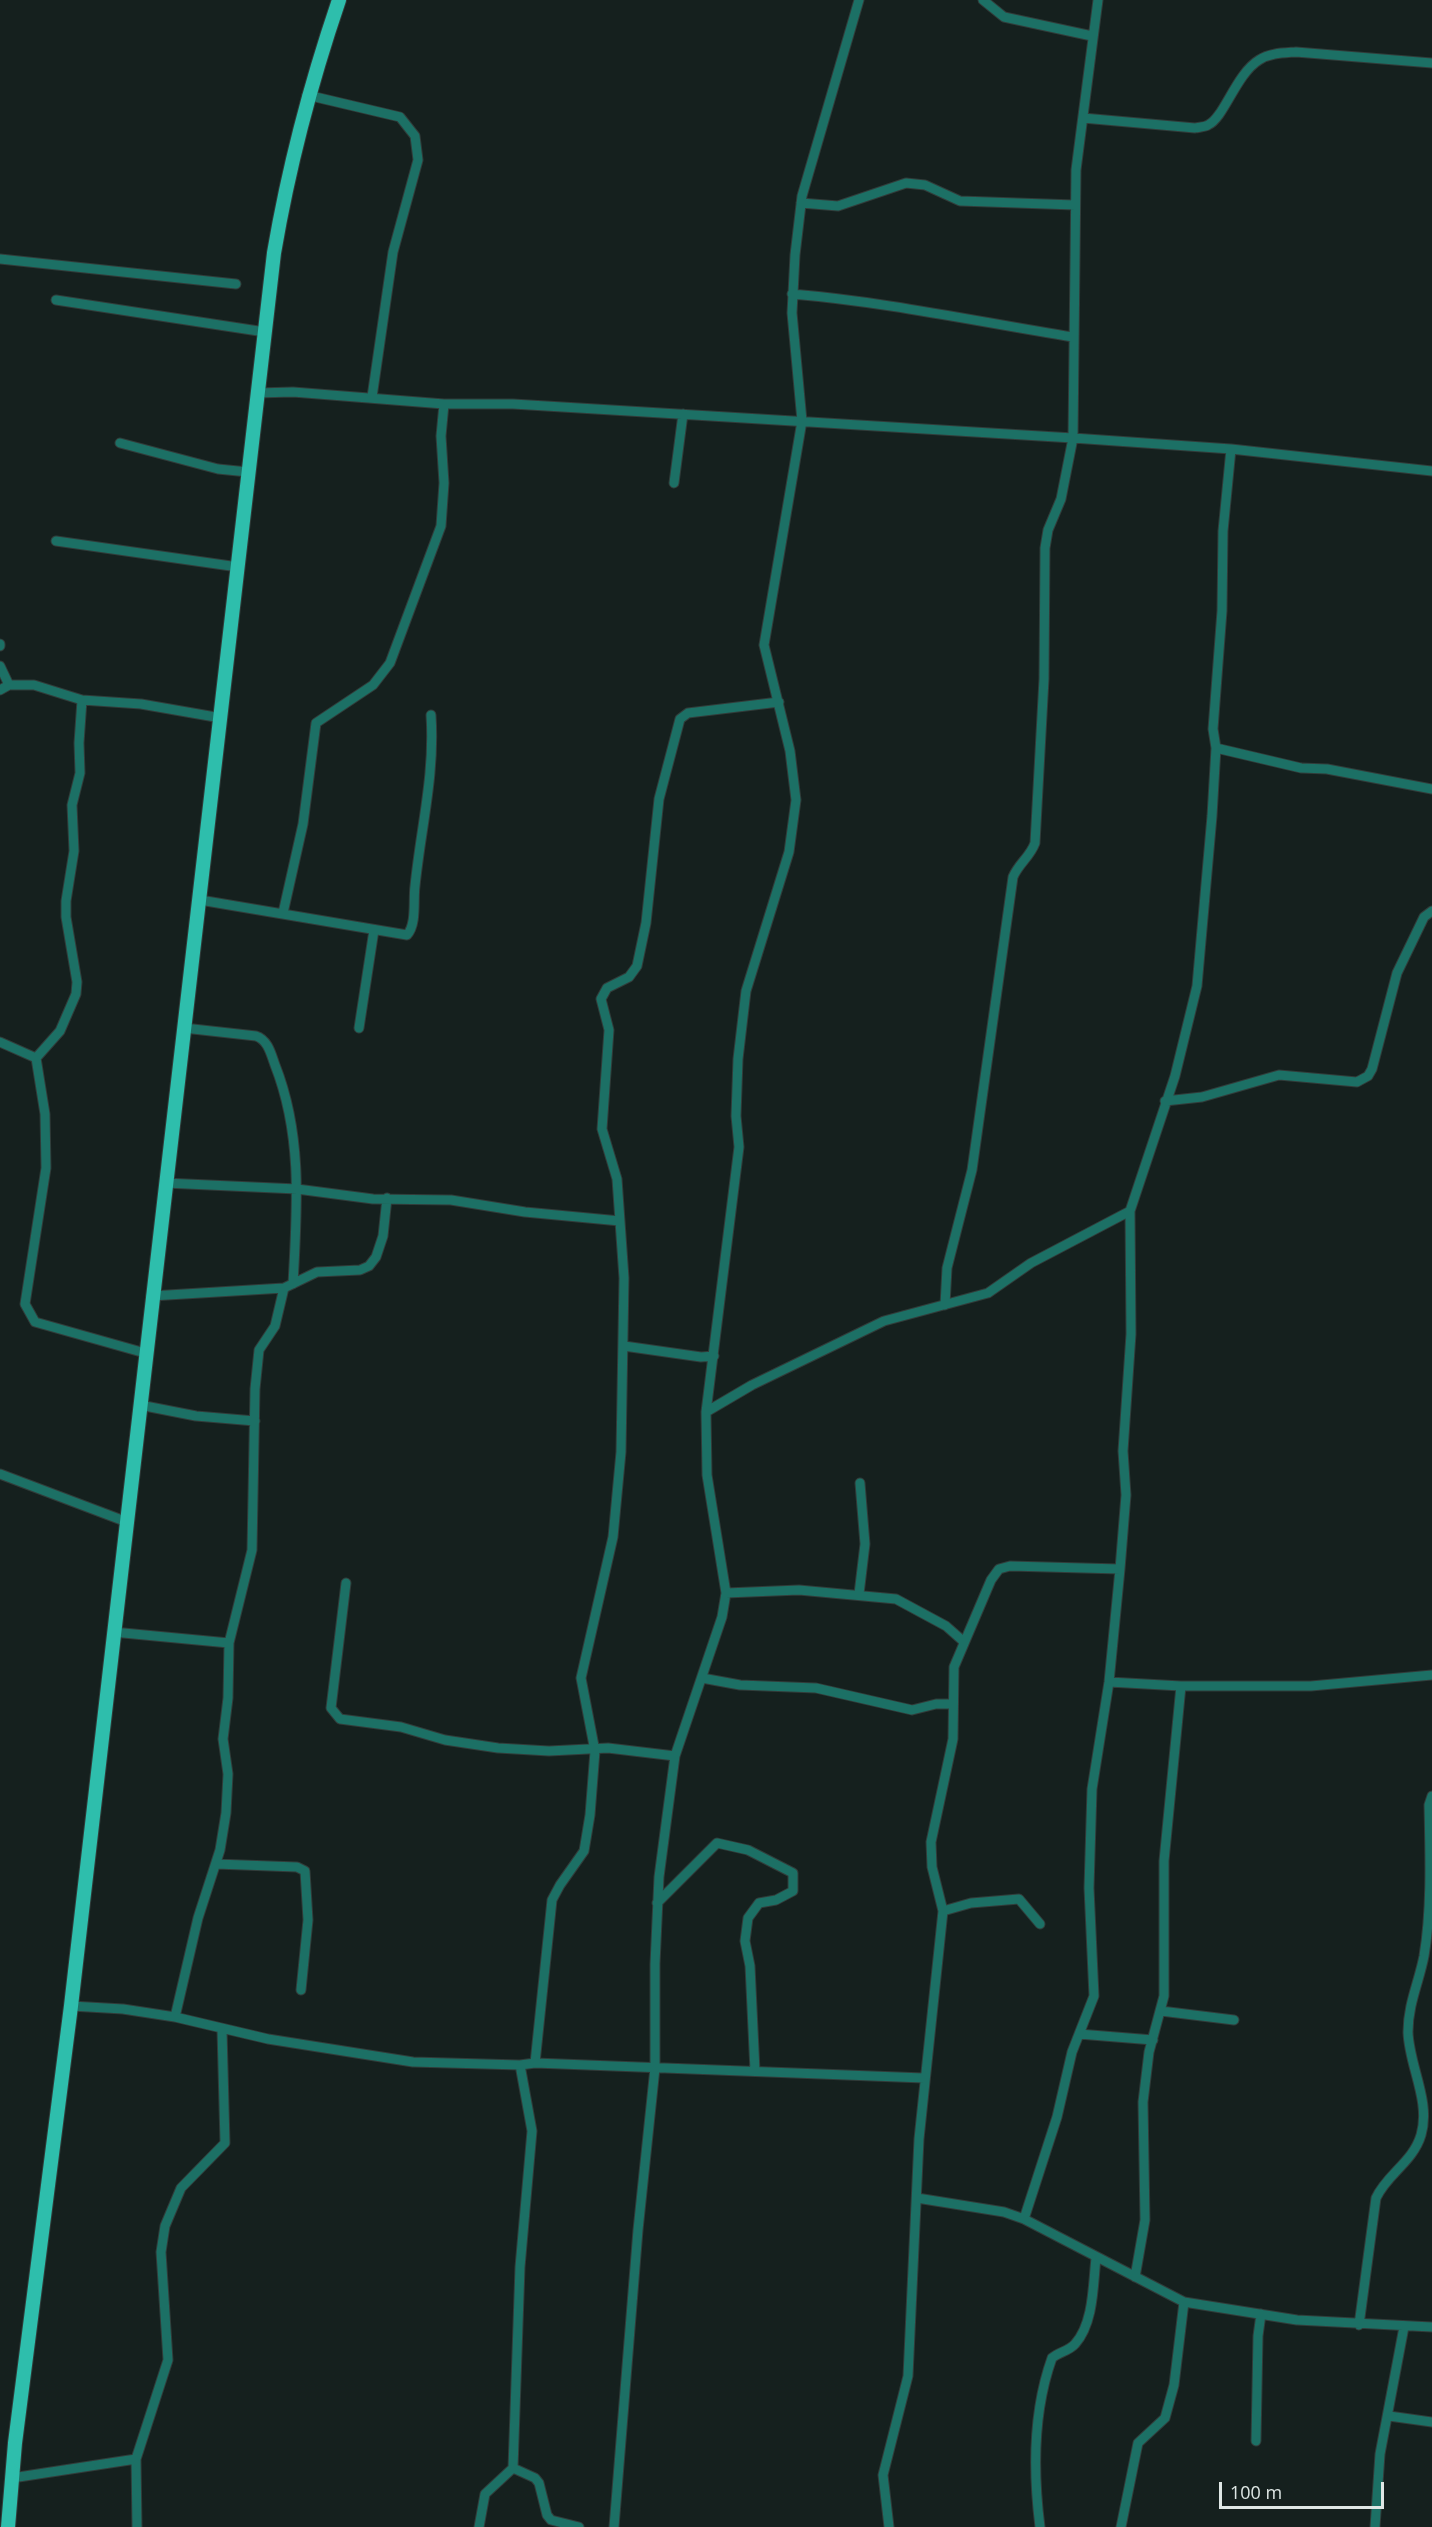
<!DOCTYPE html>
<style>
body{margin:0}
#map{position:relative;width:1432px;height:2527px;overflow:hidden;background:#15201e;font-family:"Open Sans",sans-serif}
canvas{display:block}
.scale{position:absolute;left:1219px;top:2482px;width:165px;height:27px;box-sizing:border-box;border:3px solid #dfe7e5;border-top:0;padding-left:8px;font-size:18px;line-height:21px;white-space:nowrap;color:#dfe7e5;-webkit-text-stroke:4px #15201e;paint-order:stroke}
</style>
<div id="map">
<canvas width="1432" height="2527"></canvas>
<div class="scale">100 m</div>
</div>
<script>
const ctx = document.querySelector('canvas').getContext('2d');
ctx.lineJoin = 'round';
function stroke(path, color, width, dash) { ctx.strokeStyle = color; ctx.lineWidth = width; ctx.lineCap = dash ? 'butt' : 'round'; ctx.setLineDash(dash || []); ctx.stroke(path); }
const street = new Path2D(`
 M983,0L1004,17L1092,36
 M307,95L400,117L415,136L418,160L393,252L372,397
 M1083,118L1195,128C1199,127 1205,127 1208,125C1224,118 1236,74 1259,60C1270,53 1283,53 1296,52L1432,63
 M801,203L838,206L906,183L925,185L960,201L1075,205
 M0,259L236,284
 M792,294C887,302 979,322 1073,337
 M56,300L265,332
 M257,393L293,392L444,404H513L1073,438L1231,449L1432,471
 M120,443L218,469L248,472
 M674,483L683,414
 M56,541L238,567
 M0,644V646
 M0,666L9,685
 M0,690L9,685H34L82,700L141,704L221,718
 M82,700L79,743L80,773L72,805L74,851L66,901V917L77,982L76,994L60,1031L36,1058L45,1114L46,1168L25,1304L35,1322L145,1353
 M1216,748L1301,768L1327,769L1432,789
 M200,900L407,935C417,924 413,900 415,886C421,827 435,775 431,715
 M283,913L303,824L316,723L373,685L390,663L441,526L444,483L441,436L444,404
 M184,1028L256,1036C268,1040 271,1054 275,1065C303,1136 297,1209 293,1284
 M359,1028L374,930
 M0,1042L36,1058
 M1165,1101L1202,1097L1279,1075L1357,1082L1368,1076L1372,1069L1397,973L1424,917L1432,911
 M165,1183L297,1189L373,1199L451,1200L525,1212L620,1221
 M151,1296L284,1288L317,1272L360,1270L369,1266L376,1257L383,1236L387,1198
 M945,1305L947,1268L972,1170L1013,877C1019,863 1030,857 1035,843L1044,679L1045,548L1048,530L1061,499L1073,438L1076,170L1098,0
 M624,1346L701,1357L714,1356
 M140,1405L196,1416L255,1421
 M706,1412L752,1385L884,1321L988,1293L1031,1263L1130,1211
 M0,1474L127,1522
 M346,1583L331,1708L340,1719L401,1727L445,1740L498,1748L549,1751L608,1748L675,1756
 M726,1593L799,1590L896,1599L946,1626L963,1641
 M859,1594L865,1544L860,1483
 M113,1632L229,1643L252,1550L255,1389L259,1350L275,1326L284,1288
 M702,1678L740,1685L816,1688L912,1710L936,1704H953
 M1109,1682L1181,1686H1311L1432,1675
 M216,1864L297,1867L305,1871L308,1920L301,1990
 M657,1903L717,1843L748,1850L793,1873V1891L776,1900L759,1903L748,1918L745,1941L750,1966L755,2071
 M943,1911L971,1903L1019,1899L1040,1924
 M71,2006L123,2009L175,2017L268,2039L413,2062L520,2065L535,2063L924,2078
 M1161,2011L1234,2020
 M175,2017L198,1918L220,1850L226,1813L228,1774L223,1739L228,1698L229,1643
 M1079,2034L1153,2040
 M535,2063L552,1900L560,1885L584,1851L590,1815L595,1751L581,1678L613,1537L621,1452L624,1278L617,1179L602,1129L609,1030L601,999L607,988L629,977L637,966L646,923L659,799L680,719L688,713L779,702
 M917,2198L1004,2212L1024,2219L1184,2302L1297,2320L1432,2327
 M1024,2219L1057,2117L1072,2052L1094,1996L1089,1888L1092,1789L1109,1682L1120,1569
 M1135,2277L1145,2220L1143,2102L1149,2052L1164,1996V1861L1181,1686
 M1359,2325L1376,2198C1387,2174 1413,2162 1421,2135C1431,2101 1409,2066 1408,2032C1408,2004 1419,1982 1424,1956C1432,1908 1430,1854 1429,1805L1432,1796
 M1389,2416L1432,2422
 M1256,2441L1258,2336L1261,2314
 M513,2468L535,2478L539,2483L547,2515L551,2520L579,2527
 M12,2478L136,2459
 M137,2527L136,2459L168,2360L161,2252L165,2226L181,2188L225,2143L222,2030
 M479,2527L485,2494L513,2468L520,2267L532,2131L520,2065
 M614,2527L638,2230L655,2068V1964L659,1877L675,1756L722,1617L726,1593L707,1475L706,1412L739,1147L736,1116L738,1059L746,991L789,852L796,800L790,751L764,645L802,421L792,313L795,255L802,196L859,0
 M889,2527L883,2475L908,2376L919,2139L943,1911L932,1867L931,1842L953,1739L954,1667L991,1580L999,1569L1010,1566L1120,1569L1126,1495L1123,1451L1131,1334L1130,1211L1175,1076L1197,986L1212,816L1216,748L1213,729L1222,611L1223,531L1231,449
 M1040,2527C1033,2472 1033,2411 1052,2358C1059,2352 1069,2351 1075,2344C1094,2323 1093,2284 1096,2258
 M1121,2527L1138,2443L1165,2418L1174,2385L1184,2302
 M1375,2527L1380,2454L1404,2327`);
const primary = new Path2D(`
 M8,2527L15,2443L71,2006L274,253C289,165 310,85 339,0`);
stroke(street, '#313c3a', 11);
stroke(primary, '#313c3a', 16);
stroke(street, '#1c7065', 9);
stroke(primary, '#2ebeac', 14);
</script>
